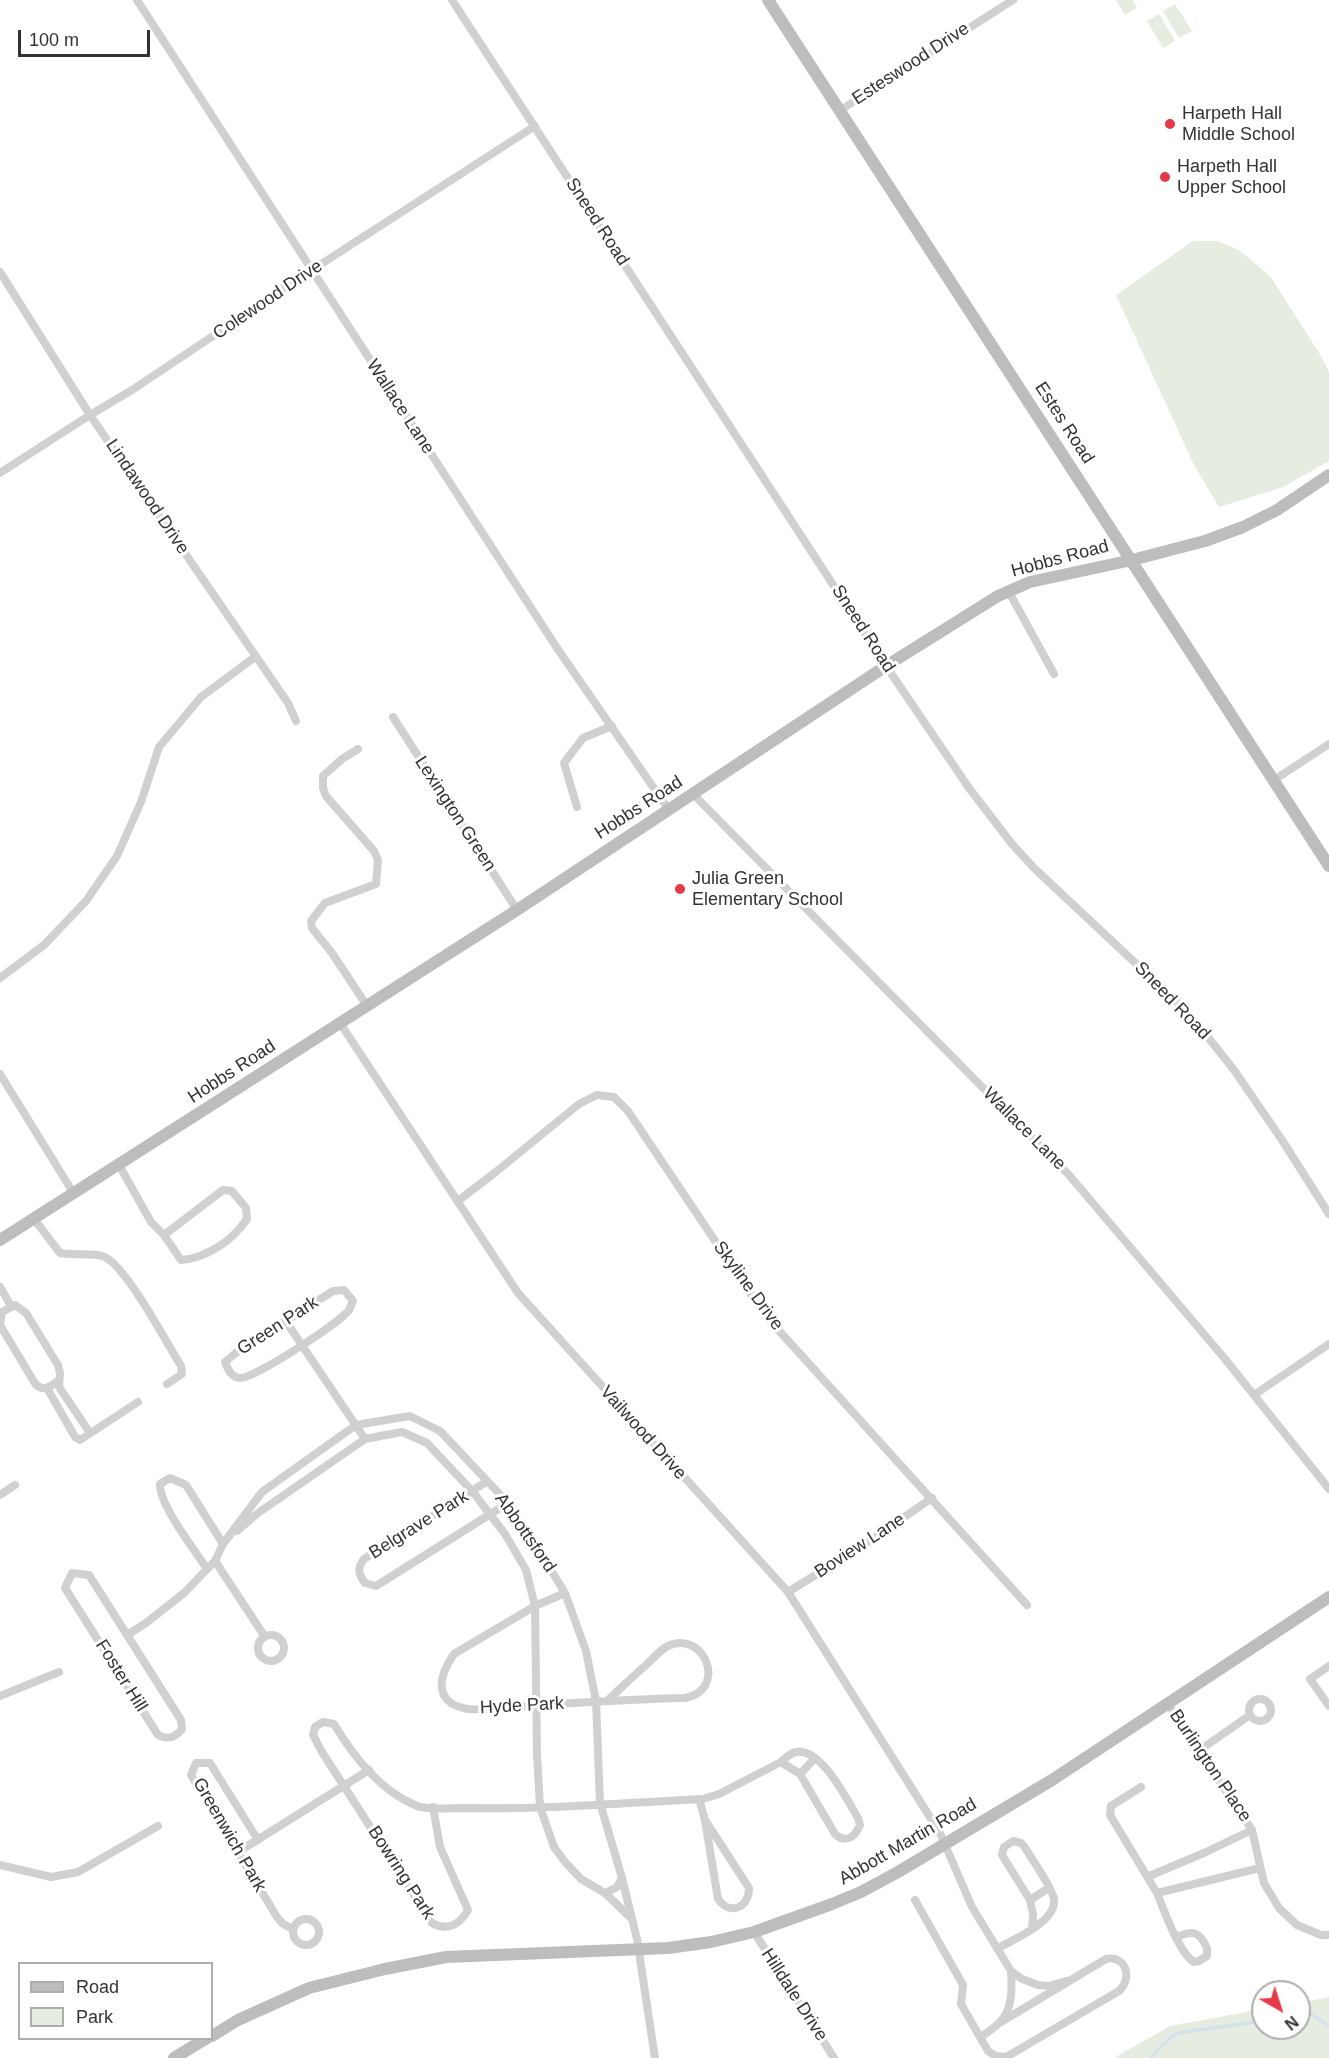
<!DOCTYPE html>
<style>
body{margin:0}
#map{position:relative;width:1329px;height:2058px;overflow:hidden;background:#fff;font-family:Helvetica,sans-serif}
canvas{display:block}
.legend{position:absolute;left:18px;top:1962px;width:195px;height:78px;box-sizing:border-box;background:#fff;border:2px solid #adadad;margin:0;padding:8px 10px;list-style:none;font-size:18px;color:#333}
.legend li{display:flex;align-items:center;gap:12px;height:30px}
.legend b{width:30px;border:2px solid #adadad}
.north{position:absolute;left:1251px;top:1980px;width:60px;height:60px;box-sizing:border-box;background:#fff;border:2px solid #adadad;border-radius:50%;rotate:141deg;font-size:16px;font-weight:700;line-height:24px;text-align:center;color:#333}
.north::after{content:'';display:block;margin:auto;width:21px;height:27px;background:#e63946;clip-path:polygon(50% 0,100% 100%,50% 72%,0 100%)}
.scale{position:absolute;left:18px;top:30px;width:132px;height:27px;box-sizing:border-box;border:3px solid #333;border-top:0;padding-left:8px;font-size:18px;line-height:21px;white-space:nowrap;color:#333;-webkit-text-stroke:4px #fff;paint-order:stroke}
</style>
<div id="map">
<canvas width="1329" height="2058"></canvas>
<ul class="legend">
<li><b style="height:8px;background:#bdbdbd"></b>Road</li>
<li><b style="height:16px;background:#e6ecdf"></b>Park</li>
</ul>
<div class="north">N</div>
<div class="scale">100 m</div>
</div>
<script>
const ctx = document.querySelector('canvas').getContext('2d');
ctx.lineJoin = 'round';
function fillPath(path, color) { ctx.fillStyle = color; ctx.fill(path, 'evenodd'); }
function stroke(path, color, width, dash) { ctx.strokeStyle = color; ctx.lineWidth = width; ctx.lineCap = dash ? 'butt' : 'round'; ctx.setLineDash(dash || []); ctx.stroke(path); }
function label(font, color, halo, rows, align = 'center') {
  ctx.font = font + ' Helvetica,sans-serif'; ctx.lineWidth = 6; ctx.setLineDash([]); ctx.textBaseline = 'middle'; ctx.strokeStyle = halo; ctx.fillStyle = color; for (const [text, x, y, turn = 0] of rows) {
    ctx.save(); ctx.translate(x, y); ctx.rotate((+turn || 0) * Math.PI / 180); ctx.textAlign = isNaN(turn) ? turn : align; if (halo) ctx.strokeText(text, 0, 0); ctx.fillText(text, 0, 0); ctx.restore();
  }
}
fillPath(new Path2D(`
 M1116,0H1133L1137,8L1125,15Z
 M1175,4L1192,31L1179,38L1163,11Z
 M1159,14L1175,41L1163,48L1147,21Z
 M1193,241H1217L1239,250L1270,276L1318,351L1329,372V461L1283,487L1219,507L1194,465L1116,295Z
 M1329,1997V2058H1114L1170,2026L1263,2009V2028H1299V2003Z`), '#e6ecdf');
stroke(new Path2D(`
 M1299,2016L1311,2014L1329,2026
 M1151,2058L1162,2045L1177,2033L1263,2021`), '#cfe2ee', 3);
stroke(new Path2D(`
 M137,0L557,648L669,810
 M452,0L886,666L969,788L1012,844L1034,868L1178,1003L1207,1036L1234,1070L1282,1140L1329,1214
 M839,111L1013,0
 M0,272L90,415L288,703L296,721
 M0,473L90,415L132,390L312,270L535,126
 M1009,592L1054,674
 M393,717L517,910
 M358,749L342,759L323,776V788L326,796L374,851L378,860L376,884L325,903L311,921L312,928L332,953L367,1006
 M1274,780L1329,744
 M693,794L1069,1175L1225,1359L1329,1489
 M577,807L564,763L583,738L612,726
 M0,978L44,945L86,901L117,856L141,802L159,747L201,697L255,657
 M340,1023L518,1293L788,1592L940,1833L972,1907L1011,1971L1022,1979L1038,1985L1049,1986L1066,1981
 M0,1074L74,1194
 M119,1165L151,1222L164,1235L223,1190L232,1191L246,1208L247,1219C233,1240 207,1258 181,1260L164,1235
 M458,1201L497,1171L579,1104L597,1095L614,1097L628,1111L764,1314L1027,1605
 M34,1219L60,1253C72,1256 96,1252 105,1257C127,1268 166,1342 181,1366L182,1374L167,1384
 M0,1287L11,1306
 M344,1290L353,1301C351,1304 351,1307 349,1310C341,1322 252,1380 240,1378C231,1377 228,1370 225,1362L237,1352L333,1291Z
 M285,1320L365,1439
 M59,1380C51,1386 45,1392 36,1385L0,1325L2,1312L15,1305L26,1313L58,1365L60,1373L59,1387L90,1433
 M47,1388L75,1437L80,1440L138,1402
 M1254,1395L1329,1344
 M486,1482L364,1559C357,1568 358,1574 365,1583L376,1586L508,1503
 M0,1495L15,1485
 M237,1531L258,1513L365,1439L402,1432L427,1443L473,1492L505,1534L526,1570L535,1606L537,1754L540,1807L554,1847L565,1862L581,1879L605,1893L617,1887L622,1878
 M215,1561L265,1637
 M207,1569C195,1550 159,1505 160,1484L170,1478L186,1485L223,1544
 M72,1573L89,1575L181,1720L182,1729C175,1738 168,1740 158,1735L65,1588Z
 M788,1592L859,1548L932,1498
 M565,1593L535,1606L454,1654C445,1667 433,1690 451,1703C454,1706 464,1708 468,1709C490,1711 520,1706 542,1705C589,1702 637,1699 685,1698C729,1690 704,1627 666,1647C658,1652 652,1660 645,1666C632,1677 620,1689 607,1701
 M258 1648a13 13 0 1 1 26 0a13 13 0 1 1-26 0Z
 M127,1635L146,1623L184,1593L215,1561L223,1544L262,1492L356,1425L410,1416L440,1431L508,1503L535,1544L565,1593L586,1651L596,1701L600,1803L622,1878L637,1939L655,2058
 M1329,1666L1310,1679L1329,1706
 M0,1696L59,1672
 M1249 1710a11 11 0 1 1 22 0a11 11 0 1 1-22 0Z
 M1168,1704L1252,1830L1264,1883L1279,1908L1297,1925L1321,1935H1329
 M1200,1750L1250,1715
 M800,1774L815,1758
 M1141,1787L1111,1806L1110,1815L1157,1893C1164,1910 1179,1953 1194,1962L1199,1961L1207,1956V1948C1199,1931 1193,1930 1177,1937
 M699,1799L705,1820L718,1899C730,1916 749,1908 749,1888L705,1820
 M433,1807L440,1847L468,1910C460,1924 448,1932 432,1923L322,1752L313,1735L315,1727L323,1722L334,1724C354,1757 380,1791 417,1806C427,1810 450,1808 462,1808C542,1810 623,1803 703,1799L719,1794L781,1762C785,1758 791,1753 796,1752C822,1748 847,1800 858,1818L860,1825C855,1837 846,1844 835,1834L800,1774L781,1762
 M258,1840L210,1763H196L191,1775L277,1917L283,1924L293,1929
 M238,1852L369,1770
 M0,1865L51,1877L78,1872L158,1826
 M1147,1877L1206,1852L1252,1830
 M605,1893L632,1919
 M1157,1893L1260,1868
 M915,1900L963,1985L961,2004L988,2051C995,2056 1000,2058 1008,2056L1119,1991C1133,1978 1126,1955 1106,1959L1001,2022
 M1030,1900L1049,1888
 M293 1932a13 13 0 1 1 26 0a13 13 0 1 1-26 0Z
 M754,1932L834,2058
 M997,1949C1013,1939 1057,1922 1054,1899C1052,1887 1031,1858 1024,1846L1021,1843L1013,1841L1004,1847L1002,1855L1030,1900L1033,1914L1032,1929
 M981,2037C987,2032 995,2028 1000,2022C1013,2009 1012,1988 1011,1971`), '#d0d0d0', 8);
stroke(new Path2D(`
 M768,0L1329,866
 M0,1240L517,910L886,666L998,596L1030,582L1132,560L1205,541L1243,527L1277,510L1329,475
 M212,2036L238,2020L309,1988L385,1969L446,1957L668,1948L711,1942L754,1932L832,1904L861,1892L898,1872L1052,1780L1329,1597
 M174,2058L207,2038`), '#bdbdbd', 12);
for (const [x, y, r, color] of [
 [1170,124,6,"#e63946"],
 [1165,177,6,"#e63946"],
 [680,889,6,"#e63946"]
]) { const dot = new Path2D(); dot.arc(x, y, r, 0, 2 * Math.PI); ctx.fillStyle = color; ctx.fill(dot); stroke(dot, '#fff', 2); }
label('18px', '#333', '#fff', [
 ["Esteswood Drive",911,64,-33],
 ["Sneed Road",597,222,57],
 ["Colewood Drive",268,300,-34],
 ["Wallace Lane",400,407,57],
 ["Estes Road",1064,423,57],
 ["Lindawood Drive",147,497,56],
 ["Hobbs Road",1060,559,-15],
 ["Sneed Road",863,629,57],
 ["Hobbs Road",639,808,-33],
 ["Lexington Green",455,814,57],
 ["Sneed Road",1172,1001,46],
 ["Hobbs Road",232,1072,-33],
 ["Wallace Lane",1024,1129,45],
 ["Skyline Drive",748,1286,54],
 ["Green Park",278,1326,-33],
 ["Vailwood Drive",643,1433,48],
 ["Belgrave Park",419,1525,-32],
 ["Abbottsford",525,1533,55],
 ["Boview Lane",860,1546,-33],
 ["Foster Hill",121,1676,58],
 ["Hyde Park",522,1706,-3],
 ["Burlington Place",1210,1766,56],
 ["Greenwich Park",229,1835,60],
 ["Abbott Martin Road",908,1842,-30],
 ["Bowring Park",401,1873,57],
 ["Hilldale Drive",794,1995,57]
]);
label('18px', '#333', '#fff', [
 ["Harpeth Hall",1182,114],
 ["Middle School",1182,135],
 ["Harpeth Hall",1177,167],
 ["Upper School",1177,188],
 ["Julia Green",692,879],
 ["Elementary School",692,900]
], 'left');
</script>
